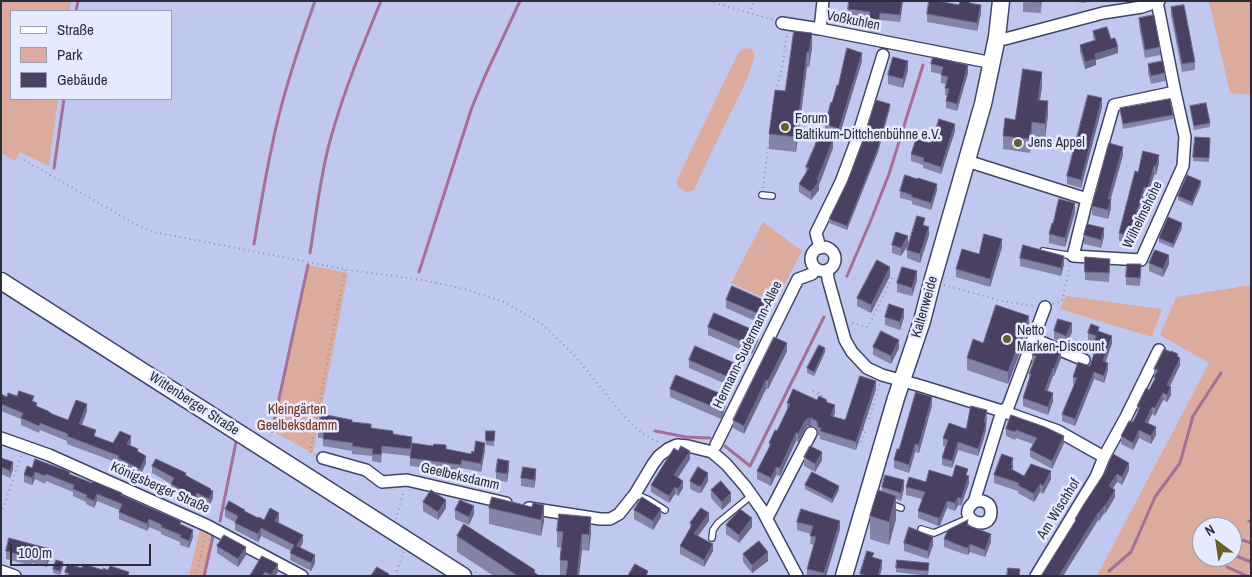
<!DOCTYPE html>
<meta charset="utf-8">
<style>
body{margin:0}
#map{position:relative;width:1252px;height:577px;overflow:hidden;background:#c0c8f0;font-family:"Archivo Narrow",sans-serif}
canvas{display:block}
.frame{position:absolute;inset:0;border:2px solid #2a2d3c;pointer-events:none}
.legend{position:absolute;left:10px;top:10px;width:162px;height:90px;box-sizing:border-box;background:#e5eafe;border:1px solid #9a9eb0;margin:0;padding:6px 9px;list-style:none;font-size:15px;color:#2a2d3c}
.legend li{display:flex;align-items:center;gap:10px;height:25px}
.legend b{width:25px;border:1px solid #9a9eb0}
.north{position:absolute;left:1192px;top:517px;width:50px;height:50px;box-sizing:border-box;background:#e5eafe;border:1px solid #9a9eb0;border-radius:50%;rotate:329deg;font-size:14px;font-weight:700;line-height:20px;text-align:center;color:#2a2d3c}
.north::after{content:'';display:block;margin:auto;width:18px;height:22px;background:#695d2a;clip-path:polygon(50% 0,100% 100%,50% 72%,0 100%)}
.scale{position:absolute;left:10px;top:544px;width:141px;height:22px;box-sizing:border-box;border:2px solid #2a2d3c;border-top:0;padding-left:6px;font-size:15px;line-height:18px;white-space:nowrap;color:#2a2d3c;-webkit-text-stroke:4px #e5eafe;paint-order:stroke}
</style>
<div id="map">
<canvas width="1252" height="577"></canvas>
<div class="frame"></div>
<ul class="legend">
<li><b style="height:6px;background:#fff"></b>Straße</li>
<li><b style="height:14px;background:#dbab9d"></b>Park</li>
<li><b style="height:14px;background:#494062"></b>Gebäude</li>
</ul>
<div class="north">N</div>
<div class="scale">100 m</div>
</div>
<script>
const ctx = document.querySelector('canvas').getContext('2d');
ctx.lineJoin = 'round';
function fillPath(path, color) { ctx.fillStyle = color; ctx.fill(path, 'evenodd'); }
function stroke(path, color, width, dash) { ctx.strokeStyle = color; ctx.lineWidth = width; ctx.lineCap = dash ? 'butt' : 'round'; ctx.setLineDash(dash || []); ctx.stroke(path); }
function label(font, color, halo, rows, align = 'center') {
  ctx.font = font + ' "Archivo Narrow",sans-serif'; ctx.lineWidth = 5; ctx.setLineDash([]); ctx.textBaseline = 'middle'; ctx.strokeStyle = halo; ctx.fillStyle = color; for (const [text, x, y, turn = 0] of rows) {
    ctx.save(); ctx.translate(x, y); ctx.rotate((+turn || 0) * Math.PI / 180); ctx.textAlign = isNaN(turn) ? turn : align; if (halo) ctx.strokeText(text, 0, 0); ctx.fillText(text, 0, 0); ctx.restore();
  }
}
fillPath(new Path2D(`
 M1,1H71L69,11H11V99H58L49,166L20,152L15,161L1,153Z
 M1209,1H1251V95L1230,93Z
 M745,48L752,49L755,56L747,79L693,191L686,192L677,186V180L738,53Z
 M763,222L802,251L775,303L731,283Z
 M308,265L348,273L313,453L272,431Z
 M1251,285V576H1097L1209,363L1160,335L1176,297ZM1202,527H1232V557H1202Z
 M1066,296L1162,309L1152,337L1060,309Z
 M200,528L215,535L206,576H189Z`), '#dbab9d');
stroke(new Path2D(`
 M76,11L78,1
 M54,168L64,99
 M254,244C261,202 268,160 278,119C288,79 301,40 315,1
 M310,253C316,216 320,177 330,141C343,93 362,47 381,1
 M419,272L472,107L485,76L520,1
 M847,276L871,220L889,174L923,65
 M272,431L308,265
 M655,431L686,437L710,438
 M725,446L750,466L824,317
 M220,521L236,442
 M1249,521L1251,522
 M1242,540L1251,543
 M1234,555L1251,562
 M1227,567L1247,576
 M1109,571L1131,552L1155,497L1180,463L1193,416L1221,373
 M204,576L213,536`), '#a47097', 3);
const lane = new Path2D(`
 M762,195L772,196
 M1043,251L1073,256
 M635,494L649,500L665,510
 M888,503L901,508
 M921,529L934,533L969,518
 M712,538L713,530L718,523L752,495`);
const street = new Path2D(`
 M782,23L820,29L993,63
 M820,29L823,1
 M997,37L1005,39L1103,13L1142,7L1159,1
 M967,161L1087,199L1114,105L1175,92L1157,2
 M1087,199L1073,256L1141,260L1183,166L1185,137L1175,92
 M811 259a12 12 0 1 1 24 0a12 12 0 1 1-24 0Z
 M820,248L816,233L841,182L856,142L883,55
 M827,270L828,279L845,340L852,352L867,368L882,375L921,386L1002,411L974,502C953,519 991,534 991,512C991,502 982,499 974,502
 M1034,339L1084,360
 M1002,411L1008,407L1045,307
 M1002,411L1058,431L1104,457
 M1,438L49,455L208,526L302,576
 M716,445L798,279L812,274L816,269
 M323,458L366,470L382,482L407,480L506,503
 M529,508L600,519H610L619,514L635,494L653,464L659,456L668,449L677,445L688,446L712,452L726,464L745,486L762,510L797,576
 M767,518L811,433
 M1,571L15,576
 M1036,576L1096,477L1104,457L1126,417L1159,350`);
const secondary = new Path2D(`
 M1,281L463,576
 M844,576L896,398L922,321L932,282L983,104L997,37L1001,1`);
stroke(lane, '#3f4566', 8);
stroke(street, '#3f4566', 14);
stroke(secondary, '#3f4566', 19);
stroke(new Path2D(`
 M709,1L773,20
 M748,13L755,1
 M776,91L782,68L787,34
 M24,160L135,224L154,232L349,270L422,280L465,289L504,302L542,324L574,355L624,416L643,434L660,443
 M763,188L769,140
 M944,285L1002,301L1034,306
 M1053,304L1062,301L1070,265
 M852,323L868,327L892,278
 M813,391L822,395L820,400
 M869,419L880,384
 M861,442L866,430L862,429
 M315,455L310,452L345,269
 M1,514L21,456
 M396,519L404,490
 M475,572L481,576
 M196,576L205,537
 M395,576L404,552`), '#8d93b2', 2, [1, 4]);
stroke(lane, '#fff', 5.5);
stroke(street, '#fff', 11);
stroke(secondary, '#fff', 16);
fillPath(new Path2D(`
 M903,1L900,22L880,20L878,33L868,31L869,19L848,16V9L892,2Z
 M971,1V3L981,13L977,31L927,22V14Z
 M1023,1H1042L1041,13L1023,12Z
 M1066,1H1086V3Z
 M1171,7L1195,62V70L1182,72L1171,16Z
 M1139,18L1160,47V55L1145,58L1139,26Z
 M1093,31L1111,39L1118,53L1096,60V65L1085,69L1080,52V45L1094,40L1093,38Z
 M812,33V48L809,67H807L796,152L769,149V134L785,91Z
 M862,61L839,137L825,133V124L838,86Z
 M931,64L968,73L957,111L946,108V101L947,96L945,95V88L946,84L941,83V74L931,72Z
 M1148,64L1165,73V81L1151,84L1148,73Z
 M908,70L903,88L888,84V75Z
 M1042,86L1040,100L1048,115L1045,138L1032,136L1030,153L1003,149V136Z
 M1190,106L1210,123V127L1194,130L1190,110Z
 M1102,107L1081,188L1067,184V176Z
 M890,108L878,152L847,230L829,223V219Z
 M1120,108L1173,115V119L1123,129L1120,112Z
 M955,131L941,174L923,168V165L911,161V154L929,143Z
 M1210,142L1209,162L1193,161V157Z
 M833,148L819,185V190L811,200L799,192V184L806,173V167Z
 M1123,155L1111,199V208L1108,219L1092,215V206Z
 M1159,163L1156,175H1154L1148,196L1144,195L1130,244L1119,241V233L1138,172Z
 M917,179L937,190L931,210L912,204V201L900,198V191Z
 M1201,185L1192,206L1178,200V196Z
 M1075,212L1065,247L1049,243V234L1053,223Z
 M1182,228L1173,248L1159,242V238Z
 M929,235L920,263L907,258V250Z
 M1084,235L1104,236L1101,248L1084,244Z
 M892,245H908L901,256L892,253Z
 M1002,247L990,287L956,277V269L979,254Z
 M1020,258L1064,264L1061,276L1020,266Z
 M1149,263L1169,264L1163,277L1149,271Z
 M1110,267L1109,282L1085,280V272Z
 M1141,273L1140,286L1126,285V277Z
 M890,276L871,313L857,306V298Z
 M917,280L912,296L897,292V283Z
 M726,300L770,311L764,325L726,308Z
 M885,317H904L900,330L885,325Z
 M708,327L758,341L752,354L708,335Z
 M1029,328L1008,384L967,370V358L983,343Z
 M1054,331L1072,332L1066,344L1054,339Z
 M1099,331L1112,343L1106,362L1108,370L1104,383L1094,379L1075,426L1062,421V414L1074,385L1073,384V377L1090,366L1094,355L1092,354V347L1094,342L1088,340V333Z
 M873,347L899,348L891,364L873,355Z
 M787,351L768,389H766L744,434L733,428V420Z
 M825,352L814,376L807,373V368Z
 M1032,355L1061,358L1054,376H1053L1047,391L1053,401L1048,415L1023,406V398L1029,379V374L1033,363H1032Z
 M1178,357L1180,365L1170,386L1171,395L1167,402L1163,400L1155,416L1152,414L1148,423L1156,435L1151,444L1139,438L1133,450L1121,444V436L1133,422L1137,414V406L1149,390L1154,380V369Z
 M689,360L739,373L733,387L689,368Z
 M670,389L726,405L721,419L670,397Z
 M876,389L856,450L820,439V436L818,435L817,429L811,426H807L805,429L798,442L796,441L780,476L776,475L771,486L757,479V471L769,447V443L777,431L787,410V403L817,400L827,402L835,413L833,417L845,420Z
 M1,394L7,397L34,402L37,406L52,414L68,420L87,411L82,425L96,437L113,443H131L130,445L138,452L146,463L140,476L118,465V463L67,444V441L40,430L39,433L21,425V419L1,411Z
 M932,405L919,453L915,452L909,473L894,468V460L899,449Z
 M1011,415L1064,443L1052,469L1030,457V450L1033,444L1016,438L1015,440L1006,436V429Z
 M987,418L986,423V430L984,439L978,456L958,450L952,468L942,465V458L945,447L943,446V438Z
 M352,422L393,435L412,443L471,454L474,452L485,450L481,472L462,468L461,472L410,466V456L382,453L381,463L372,461V456L352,454V451L323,446V438H318V431Z
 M486,431H495L494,446L486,445Z
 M678,451L690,459L678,478L683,488L678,496L675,494L669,503L651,492V485Z
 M804,457L822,460L815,472L804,466Z
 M1,458L13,469L10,478L1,474Z
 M1013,465V470L1024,476L1051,479L1043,494L1040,492L1034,502L1018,493V491L994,483V475Z
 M152,466L186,476L211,490L213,498L209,506L197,500L195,504L171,491V484L152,473Z
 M32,468L70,474L122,496L181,525L193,537L189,548L180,545V542L161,534V532L149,527L147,531L119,519V510L97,501L94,508L86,504V502L73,496V492L46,481L45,484L35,479L32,485L24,482V475Z
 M509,469L507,482L496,480V472Z
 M1106,469L1129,470L1122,485L1117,482L1113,488L1115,497L1105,514L1104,513L1099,521L1098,520L1063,576H1041L1075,523V519L1106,471Z
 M968,475L969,483L961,506L958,505L955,511L947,508L940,525L938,526L918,518V511L922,499L906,495V487L926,482L952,477Z
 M536,477L534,488L521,486V478Z
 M690,481H708L701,493H698L690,489Z
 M805,485L839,490L832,503L805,489Z
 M882,487L904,488L901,501L896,499V519L889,545L870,539V516L882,491Z
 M711,490L731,501L722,510L711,498Z
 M492,497L544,521L541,536L489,524V508Z
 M423,502L446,508L438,520L423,511Z
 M225,509L245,511L258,518L264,520L279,521L278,523L303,542L300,548L315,563L311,571L290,560L291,551L261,536L258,542L235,530V522L225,517Z
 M455,510L474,514L469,525L455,519Z
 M634,510L661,517L653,530L634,519Z
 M709,521L698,536L713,551L704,567L680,554V546L690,529V523Z
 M797,522L840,529L826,576H807V569L814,545L810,544L811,534L797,530Z
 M726,525L752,527L739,543L726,534Z
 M968,526L991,542L985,557L970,552L968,555L964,554L944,547V539Z
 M557,531L591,533L589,551L582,550L579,576H560V560L561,548L557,547Z
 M457,536L535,574L539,576H494L457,552Z
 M904,543L933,545L928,559L904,551Z
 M217,546L246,555L238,567L217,553Z
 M6,551L50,556L47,567L32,563V566L6,559Z
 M743,554L768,561L752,573L743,562Z
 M262,556L278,572L275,576H250Z
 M63,566L60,575L53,573V569Z
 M929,567L928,576L896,572V568Z
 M82,568L103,570L129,576H65V572Z`), '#8484a9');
fillPath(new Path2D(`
 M902,1H903L900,22V15Z
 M981,5V13L977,31V23Z
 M880,13V20L878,33V26Z
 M812,33V48L809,67V52Z
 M1118,47V53L1096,60V65L1085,69V62L1095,54Z
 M807,52V67L796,152V137Z
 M862,53V61L839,137V129Z
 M908,61V70L903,88V79Z
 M968,65V73L957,111V104Z
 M1042,72V86L1038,114V100Z
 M1102,98V107L1081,188V180Z
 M1048,101V115L1045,138V124Z
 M890,104V108L878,152L847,230V226Z
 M1032,122V136L1030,153V139Z
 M955,124V131L941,174V167Z
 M833,140V148L819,185V190L811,200V192L817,180Z
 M1123,147V155L1108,207V199Z
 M1159,155V163L1156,175V167Z
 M1154,166V175L1148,196V188Z
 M1201,181V185L1192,206V202Z
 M937,184V190L931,210V203Z
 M1144,187V195L1130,244V236Z
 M1111,199V208L1108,219V210Z
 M1075,203V212L1065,247V238Z
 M1182,223V228L1173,248V244Z
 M929,227V235L920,263V254Z
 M1104,228V236L1101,248V240Z
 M908,236V245L901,256V248Z
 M1002,239V247L990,287V279Z
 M1169,255V264L1163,277V269Z
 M1064,256V264L1061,276V268Z
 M890,267V276L871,313V305Z
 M917,271V280L912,296V288Z
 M770,303V311L764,325V316Z
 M904,309V317L900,330V322Z
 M1029,316V328L1008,384V372Z
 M1072,323V332L1066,344V336Z
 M758,332V341L752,354V346Z
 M1112,336V343L1103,368V361Z
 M899,340V348L891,364V356Z
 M787,343V351L768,389V381Z
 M825,348V352L814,376V372Z
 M1061,350V358L1054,376V369Z
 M1178,354V361L1180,358V365L1167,392V385Z
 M1108,363V370L1104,383V376Z
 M739,365V373L733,387V379Z
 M1053,368V376L1045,398V390Z
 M1094,372V379L1075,426V419Z
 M766,380V389L744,434V426Z
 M876,381V389L856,450V442Z
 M1171,387V395L1167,402V395Z
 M1053,393V401L1048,415V407Z
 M1163,393V400L1155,416V408Z
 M726,396V405L721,419V410Z
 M932,397V405L919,453V445Z
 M87,404V411L79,431V424Z
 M835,405V413L831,424V416Z
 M1152,407V414L1145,429V422Z
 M987,410L986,430L978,456V449Z
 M811,418V426H807L805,429L798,442V434L805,421L807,419Z
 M1156,427V435L1151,444V436Z
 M1139,430V438L1133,450V443Z
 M796,433V441L780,476V468Z
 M131,436V443L127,451V444Z
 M1064,436V443L1052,469V461Z
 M958,442V450L952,468V461Z
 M485,443V450L481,472V464Z
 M915,444V452L909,473V465Z
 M690,451V459L674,483V475Z
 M822,452V460L815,472V464Z
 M146,456V463L140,476V469Z
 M1013,458V473L1011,465Z
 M509,461V469L507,482V474Z
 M13,462V469L10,478V471Z
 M1129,463V470L1122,485V477Z
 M776,467V475L771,486V478Z
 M536,469V477L534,488V480Z
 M1051,471V479L1043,494V486Z
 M35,472V479L32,485V478Z
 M708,473V481L701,493V486Z
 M1117,474V482L1109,494V486Z
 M969,476V483L961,506V499Z
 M904,480V488L901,501V493Z
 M683,481V488L678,496V489Z
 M1040,484V492L1034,502V494Z
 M839,486V490L832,503V499Z
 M675,487V494L669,503V496Z
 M1115,490V497L1105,514V506Z
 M213,491V498L209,506V499Z
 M197,493V500L195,504V497Z
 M731,493V501L722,510V502Z
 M97,494V501L94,508V501Z
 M896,496V519L889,545V522Z
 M958,497V505L955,511V503Z
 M446,500V508L438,520V512Z
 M947,501V508L940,525L938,526V518Z
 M544,505V521L541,536V520Z
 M474,506V514L469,525V517Z
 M1104,506V513L1099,521V513Z
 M661,509V517L653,530V521Z
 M279,513V521L275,529V521Z
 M709,513V521L694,541V534Z
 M1098,513V520L1063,576H1059Z
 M591,517V533L589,551V535Z
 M752,518V527L739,543V535Z
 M149,519V527L147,531V524Z
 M840,521V529L826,576H824V573Z
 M261,528V536L258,542V534Z
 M193,530V537L189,548V541Z
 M582,534V550L579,576H577Z
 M991,534V542L985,557V550Z
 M303,535V542L297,554V546Z
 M933,537V545L928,559V551Z
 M713,544V551L704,567V560Z
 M970,544V552L968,555V548Z
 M246,547V555L238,567V559Z
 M50,549V556L47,567V560Z
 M768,552V561L752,573V565Z
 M315,555V563L311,571V563Z
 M882,560V568L880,576H878Z
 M63,562V566L60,575V571Z
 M278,564V572L275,576H271Z`), '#6d698d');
const building = new Path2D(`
 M849,1H887L892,2L893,1H902L900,15L880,13L878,26L868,24L870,12L848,9Z
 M929,1H938L959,5L960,1H969V3L981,5L977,23L927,14Z
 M1023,1H1041V2Z
 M1184,5L1195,62L1182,64L1171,7Z
 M1154,15L1160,47L1145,50L1139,18Z
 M1107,27L1111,39L1115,38L1118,47L1095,54L1096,59L1085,62L1080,45L1096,40L1093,31Z
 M794,31L812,33L809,52H807L796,137L769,134L775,90L785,91Z
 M847,48L862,53L839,129L825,124L831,102L832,103L837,85L838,86Z
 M893,57L908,61L903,79L888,75Z
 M933,57L968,65L957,104L946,101L949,89L945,88L948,77L941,75L943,67L931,64Z
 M1163,61L1165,73L1151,76L1148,64Z
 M1023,69L1042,72L1038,100L1048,101L1045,124L1032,122L1030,139L1003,136L1005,118L1015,120Z
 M1088,95L1102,98L1081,180L1067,176Z
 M1170,99L1173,115L1123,124L1120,108Z
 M876,100L890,104L878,148L847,226L829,219L848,180L863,140Z
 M1206,103L1210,123L1194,126L1190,106Z
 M939,119L955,124L941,167L923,161L924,158L911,154L916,139L929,143L930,142H932Z
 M820,134L833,140L817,180L819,181L811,192L799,184L809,168L806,167Z
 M1195,137L1210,138L1209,158L1193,157Z
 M1109,143L1123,147L1108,199H1111L1108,210L1092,206Z
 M1143,151L1159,155L1156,167L1154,166L1148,188L1144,187L1130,236L1119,233L1135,171L1138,172Z
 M905,175L917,179L918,178L937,184L931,203L912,197V195L900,191Z
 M1187,175L1201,181L1192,202L1178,196Z
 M1059,199L1075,203L1065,238L1049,234L1052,223H1053Z
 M917,216L925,218L923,225L929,227L920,254L907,250Z
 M1168,217L1182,223L1173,244L1159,238Z
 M1087,224L1104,228L1101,240L1084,235Z
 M896,232L908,236L901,248L892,245Z
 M984,234L1002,239L990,279L956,269L962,249L979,254Z
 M1023,245L1064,256L1061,268L1020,258Z
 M1155,250L1169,255L1163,269L1149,263Z
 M1085,257L1110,259L1109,273L1085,272Z
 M877,260L890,267L871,305L857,298Z
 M1127,264H1141L1140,278L1126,277Z
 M902,267L917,271L912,288L897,283Z
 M732,286L770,303L764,316L726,300Z
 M889,304L904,309L900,322L885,317Z
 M996,305L1029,316L1008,372L967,358L973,339L983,343Z
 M714,313L758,332L752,346L708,327Z
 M1058,319L1072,323L1066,336L1054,331Z
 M1091,324L1099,327L1098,331L1112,336L1103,361L1108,363L1104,376L1094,372L1075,419L1062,414L1077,378L1073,377L1078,362L1090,366L1096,348L1092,347L1096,336L1088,333Z
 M881,331L899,340L891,356L873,347Z
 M774,337L787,343L768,381L766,380L744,426L733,420Z
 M1042,342L1061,350L1054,369L1053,368L1045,390L1053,393L1048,407L1023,398L1031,374H1029L1036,356L1032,355L1036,344L1040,346Z
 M819,345L825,348L814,372L807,368Z
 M695,346L739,365L733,379L689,360Z
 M1164,349L1171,352V351L1178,354L1177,356L1180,358L1167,385L1171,387L1167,395L1163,393L1155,408L1152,407L1145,422L1156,427L1151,436L1139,430L1133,443L1121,436L1129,421L1133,422L1140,408L1137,406L1146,388L1149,390L1156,377H1154L1158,370L1154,369Z
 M676,375L726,396L721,410L670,389Z
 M860,376L876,381L856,442L820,431L821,428L818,427L817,421L811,418L807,419L805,421L798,434L796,433L780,468L776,467L771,478L757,471L771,444L769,443L775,430L777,431L790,404L787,403L793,389L817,400L819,396L827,400L826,402L835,405L831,416L845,420Z
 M19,391L34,396L32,401L37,403L36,406L48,411L52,414L68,420L76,400L87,404L79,424L96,430L94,436L113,443L120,431L131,436L127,444L138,449L137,451L146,456L140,469L118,458L119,456L67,436L68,434L40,423L39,426L21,418L23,413L1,404V394L7,397L8,393L17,396Z
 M916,392L932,397L919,445L915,444L909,465L894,460L897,449H899Z
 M971,406L987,410L984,422L986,423L984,431L978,449L958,442L952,461L942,458L948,440L943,438L949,423L966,429Z
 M321,414L352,420V422L371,424V428L393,431V434L412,437L411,449L382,446L381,455L372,454L373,449L352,446L353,443L323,439L324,431H318Z
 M1011,415L1045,427L1064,436L1052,461L1030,450L1037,438L1016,430L1015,432L1006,429Z
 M486,431H495L494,441H486Z
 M476,441L485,443L481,464L462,460L461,465L410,458L412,443L433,446L434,444L446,445V449L471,454L472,451L474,452Z
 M681,446L690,451L674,475L683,481L678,489L675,487L669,496L651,485L674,448L678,451Z
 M810,446L822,452L815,464L804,457Z
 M1002,454L1013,458L1011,465L1013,466L1011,469L1024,476L1031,464L1051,471L1043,486L1040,484L1034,494L1018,485L1019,483L994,475Z
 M1113,454L1129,463L1122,477L1117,474L1109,486L1115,490L1105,506H1104L1099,513H1098L1059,576H1041L1076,520L1075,519L1084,504L1107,469H1106Z
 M1,458L13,462L10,471L1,467Z
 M35,459L70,472L69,474L92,483L93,481L122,493L121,495L181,521L180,524L193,530L189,541L180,537L181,535L161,527L162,525L149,519L147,524L119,512L122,504L97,494L94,501L86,497L87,495L73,489L74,485L46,474L45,476L35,472L32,478L24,475L27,466L32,468Z
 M156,459L186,473L185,475L211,489L210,490L213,491L209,499L197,493L195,497L171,484L174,478L152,466Z
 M498,459L509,461L507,474L496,472Z
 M956,465L968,469L966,475L969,476L961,499L958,497L955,503L947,501L940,518H938L918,511L925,492L906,487L909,477L926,482L929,470L952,477Z
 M523,467L536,469L534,480L521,478Z
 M698,467L708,473L701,486H698L690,481Z
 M812,472L839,486L832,499L805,485Z
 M885,475L904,480L901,493L882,487Z
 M721,481L731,493L722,502L711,490Z
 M431,490L446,500L438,512L423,502Z
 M878,490L896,496L889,522L870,516Z
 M492,497L532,507L533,503L544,505L541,520L489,508Z
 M642,497L661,509L653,521L634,510Z
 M460,500L474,506L469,517L455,510Z
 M229,501L245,510L244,511L258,518L259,517L264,520L270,508L279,513L275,521L303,535L297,546L315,555L311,563L290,553L294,545L261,528L258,534L235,523L238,516L225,509Z
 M701,508L709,513L694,534L713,544L704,560L680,546L692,525L690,523Z
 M740,509L752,518L739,535L726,525Z
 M801,509L840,521L824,573L807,569L816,537L810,536L813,526L797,522Z
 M559,514L591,517L589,535L582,534L577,576H566L568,561L560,560L563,532L557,531Z
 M968,520L967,525L991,534L985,550L970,544L968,548L964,547L944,539L948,530Z
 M464,524L535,570L534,572L539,576H518L457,536Z
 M909,527L933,537L928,551L904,543Z
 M224,535L246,547L238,559L217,546Z
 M9,538L50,549L47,560L32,556V558L6,551Z
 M759,541L768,552L752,565L743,554Z
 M867,551L874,553L872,557L882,560L878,576H869L860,574Z
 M262,556L278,564L271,575L265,572L262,576H250Z
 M56,560L63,562L60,571L53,569Z
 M897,560L929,563L928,571L896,568Z
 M68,564L82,568L83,564L103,570V568L108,570L110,566L129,572L128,576H68L69,573L65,572Z
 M635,564L648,571L646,576H628Z
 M377,567L389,574L387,576H371Z
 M1008,568L1020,569L1019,576H1007Z`);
fillPath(building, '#494062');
stroke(building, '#6d698d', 1);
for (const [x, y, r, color] of [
 [785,127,5,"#695d2a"],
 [1018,143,5,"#695d2a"],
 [1007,339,5,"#695d2a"]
]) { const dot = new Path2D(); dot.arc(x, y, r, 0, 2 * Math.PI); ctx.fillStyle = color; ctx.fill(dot); stroke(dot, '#e5eafe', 2); }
label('14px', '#2a2d3c', '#e5eafe', [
 ["Voßkuhlen",853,21,11],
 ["Wilhelmshöhe",1143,215,-64],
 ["Kaltenweide",925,307,-74],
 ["Hermann-Sudermann-Allee",748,345,-64],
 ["Wittenberger Straße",194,404,33],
 ["Geelbeksdamm",460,477,13],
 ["Königsberger Straße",160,488,24],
 ["Am Wischhof",1059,509,-58]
]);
label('14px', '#2a2d3c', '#e5eafe', [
 ["Forum",795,119],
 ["Baltikum-Dittchenbühne e.V.",795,135],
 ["Jens Appel",1028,143],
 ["Netto",1017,331],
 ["Marken-Discount",1017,347]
], 'left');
label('14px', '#782a13', '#e5eafe', [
 ["Kleingärten",297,410],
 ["Geelbeksdamm",297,426]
]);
</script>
